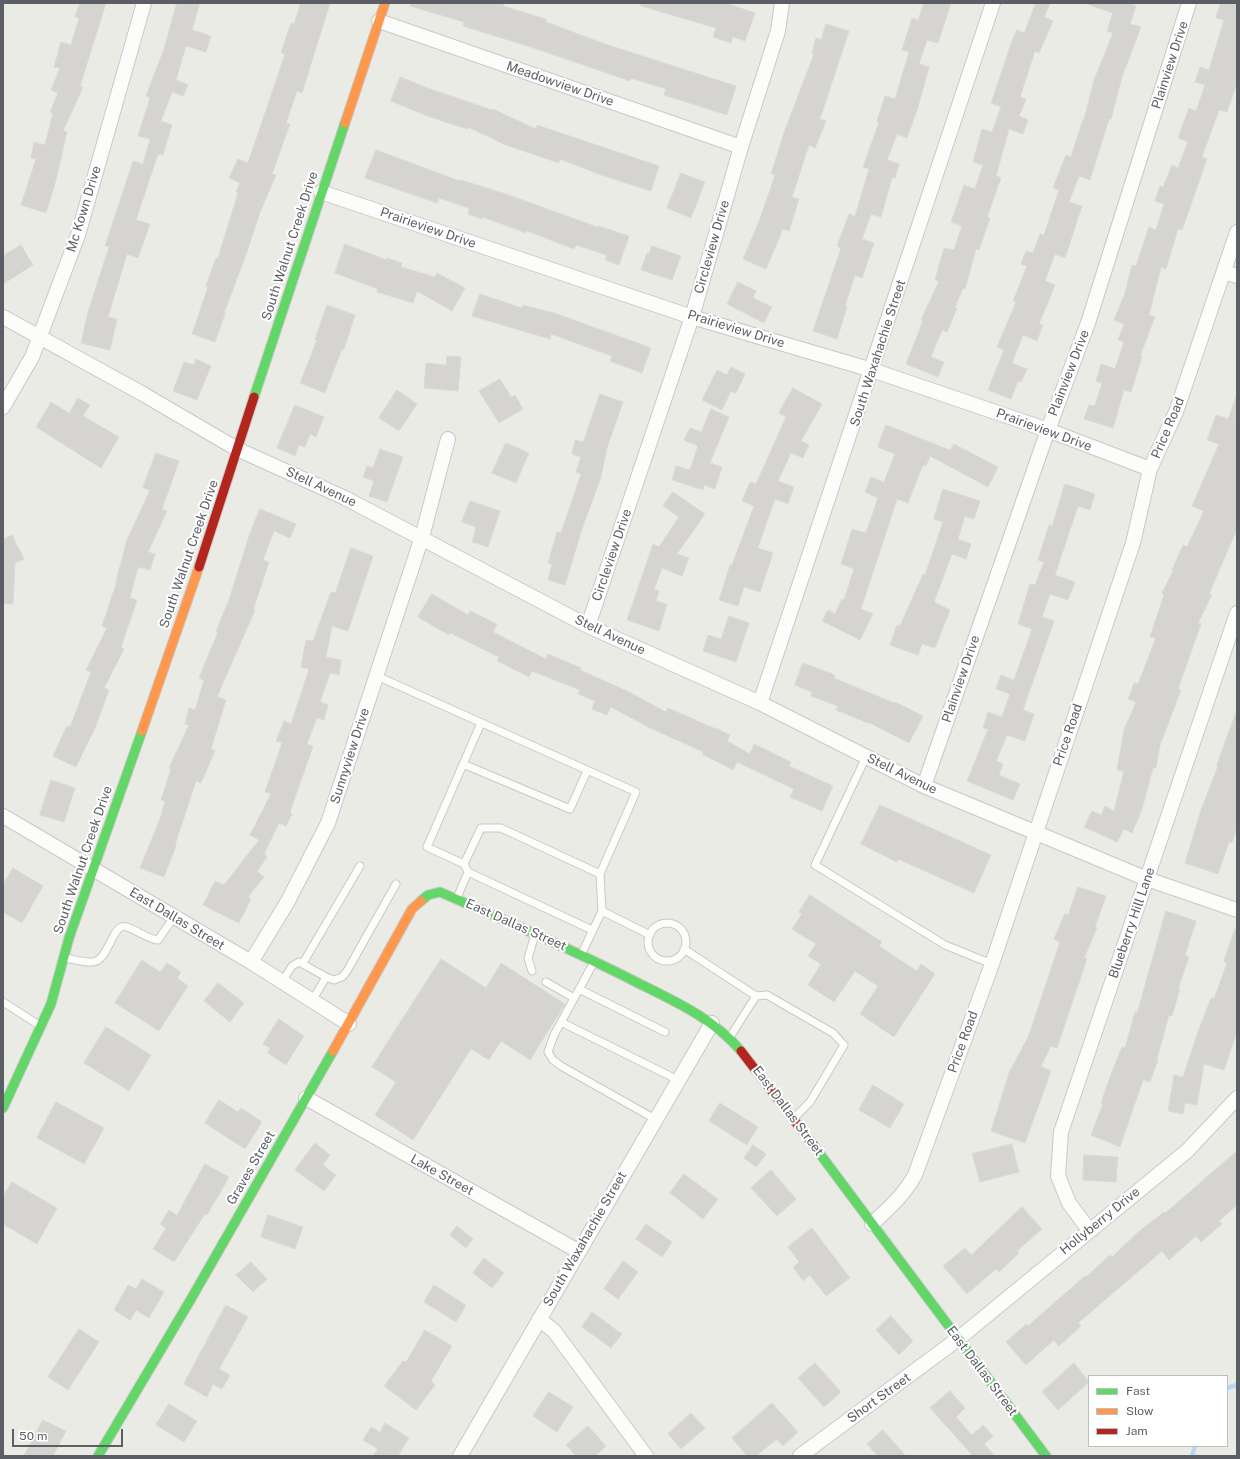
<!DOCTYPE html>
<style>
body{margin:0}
#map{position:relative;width:1240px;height:1459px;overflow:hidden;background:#ebebe6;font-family:"Public Sans",sans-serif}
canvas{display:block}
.frame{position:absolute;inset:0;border:4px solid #5b5e64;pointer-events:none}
.legend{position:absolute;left:1088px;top:1375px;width:140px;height:72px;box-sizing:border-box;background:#fff;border:1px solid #bdbfc1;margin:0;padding:5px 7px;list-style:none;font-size:12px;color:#5b5e64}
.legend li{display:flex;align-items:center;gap:8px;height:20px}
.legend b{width:20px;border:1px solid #bdbfc1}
.scale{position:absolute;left:12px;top:1429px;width:111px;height:18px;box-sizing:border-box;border:2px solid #5b5e64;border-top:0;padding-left:5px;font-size:12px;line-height:14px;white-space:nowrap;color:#5b5e64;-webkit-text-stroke:3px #fff;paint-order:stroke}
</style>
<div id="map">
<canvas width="1240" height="1459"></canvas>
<div class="frame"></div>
<ul class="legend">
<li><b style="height:5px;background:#63d668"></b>Fast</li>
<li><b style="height:5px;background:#ff974d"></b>Slow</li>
<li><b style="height:5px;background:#b3261e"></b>Jam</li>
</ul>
<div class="scale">50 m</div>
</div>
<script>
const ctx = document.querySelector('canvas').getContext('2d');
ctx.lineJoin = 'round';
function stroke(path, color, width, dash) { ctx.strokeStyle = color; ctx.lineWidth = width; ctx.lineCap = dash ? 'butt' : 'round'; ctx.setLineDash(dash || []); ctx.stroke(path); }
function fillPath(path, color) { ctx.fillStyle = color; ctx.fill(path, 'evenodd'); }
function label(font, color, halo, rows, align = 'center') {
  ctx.font = font + ' "Public Sans",sans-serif'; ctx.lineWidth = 4; ctx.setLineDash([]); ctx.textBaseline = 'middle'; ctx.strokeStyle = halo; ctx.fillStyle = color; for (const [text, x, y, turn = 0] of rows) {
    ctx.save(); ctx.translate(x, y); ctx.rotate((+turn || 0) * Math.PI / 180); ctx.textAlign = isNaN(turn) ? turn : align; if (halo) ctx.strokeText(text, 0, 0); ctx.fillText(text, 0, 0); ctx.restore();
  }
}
stroke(new Path2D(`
 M1227,1388L1237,1385
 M1192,1456L1195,1446`), '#b8d6f8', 4.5);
const building = new Path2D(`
 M80,3H106L80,86L83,87L63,131L67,132L56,180L46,213L21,205L36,159L31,158L34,142L45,145L53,113L50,112L58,93L51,90L60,68L54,67L61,42L71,45L79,18L75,17Z
 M177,3H200L192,30L211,36L206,52L186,46L176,80L188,85L183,96L172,92L161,121L172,125L163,155L158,154L136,220L150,224L138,258L127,254L108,317L117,319L110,350L81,343L88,312L109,247L105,246L133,161L143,164L150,139L138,136L150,98L146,96L164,49Z
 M301,3H330L302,93L297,91L286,123L290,124L272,174L276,175L259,215L247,252L224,313L225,314L215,342L192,334L208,287L206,286L216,258H218L238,193L236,192L240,183L229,178L238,159L248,163L285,54L281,53L291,23L294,24Z
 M411,3H504L503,6L546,19V22L605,44L736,86L727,115L664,95L666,89L631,78L630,81L537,49L463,26L464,22L410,6Z
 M642,3H726L755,13L745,41L733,37L731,43L713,37L716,28L641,6Z
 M924,3H951L938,43L927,40L919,64L929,67L918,107L907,138L897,134L887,160L899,164L895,178H892L881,217L871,214L862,239L874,243L862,278L855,275L845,306L847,307L837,339L813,331L841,248L837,246L849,214L855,216L869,169L863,167L879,122L877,121L885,96L895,99L909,52L902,50L912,18L918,20Z
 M1036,3H1050L1044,17L1053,21L1039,53L1035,51L1020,97L1026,99L1019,116L1028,120L1023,134L1009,129L996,176L1001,178L987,217L990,218L979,250L976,249L965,289L963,288L955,307L957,308L947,332L942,330L931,357L944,362L938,377L906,364L923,321L921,320L939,281L935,280L944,248L954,250L962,226L951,222L964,185L975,189L983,165L973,162L982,129L992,132L1001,107L991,103L1012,41L1017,30L1024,33Z
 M1089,3H1129L1136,6L1130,24L1141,27L1122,77L1111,119H1109L1090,180L1079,176L1069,202L1082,206L1065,258L1055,254L1045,281L1055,285L1039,324L1043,325L1037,341L1023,335L1012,363L1027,369L1021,382L1018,381L1011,399L988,390L1004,350L997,347L1016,302L1013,301L1027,266L1021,264L1026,251L1033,253L1040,234L1044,235L1059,190L1053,188L1066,155L1071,157L1083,119L1084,120L1094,80L1113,33L1107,31L1113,13L1089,5Z
 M1221,3H1237V83L1227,112L1219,110L1202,157L1207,159L1182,230L1178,229L1166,269L1161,267L1149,315L1155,317L1140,356L1142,357L1131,392L1124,390L1113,428L1084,419L1089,405L1095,406L1102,383L1096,381L1101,364L1115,369L1124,342L1118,340L1124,324L1114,320L1125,293L1132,265L1136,266L1149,227L1156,230L1164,204L1155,201L1160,186L1163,187L1172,165L1178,168L1188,142L1178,138L1189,108L1196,111L1205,85L1195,82L1200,67L1209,70L1224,20L1216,18Z
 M826,24L849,31L820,119L826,121L815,148L809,145L792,197L799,199L789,231L783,229L766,269L743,259L760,219L775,175L771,174L785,130L814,54L812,53L816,38L821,40Z
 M400,77L430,89L492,110L493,109L536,129L537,125L659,166L651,191L601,175L560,159L559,163L506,145L468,127L467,129L430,117L391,101Z
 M376,150L460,181L461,180L506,194L597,227L598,226L629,236L619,265L605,260L607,255L576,245L574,249L527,231L526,233L483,217L482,219L468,214L469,208L439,198L437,203L365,178Z
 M681,173L705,182L691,218L667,208Z
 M345,244L386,260L387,258L402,263L401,267L435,277L437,273L465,288L452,311L417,291L413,303L377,292L378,289L335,273Z
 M21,245L33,265L3,284V256Z
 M652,246L681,256L672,280L641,270L647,253H649Z
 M738,282L756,291L753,298L772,307L764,323L727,304Z
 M480,294L522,308L523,305L557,314L651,348L642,373L610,361L612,356L551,334L550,339L472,316Z
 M327,305L355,315L344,349H342L325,393L300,383L317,340H315Z
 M447,356L461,357L458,391L424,388L426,363L446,365Z
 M196,359L211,366L197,400L173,391L184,362L194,365Z
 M731,367L745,374L736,393L731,391L722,410L702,400L717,370L727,375Z
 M500,379L511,397L515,395L523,409L499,423L479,391Z
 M793,388L822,404L801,441L809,445L803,458L791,453L778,481L794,487L788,504L775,499L765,527L758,548L773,553L760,592L744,587L738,606L719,600L730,565H732L754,506L742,501L750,482L756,484L786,417L779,413Z
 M397,390L417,404L399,431L379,418Z
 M600,394L623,402L607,448L601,477L582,529L565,585L548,580L552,564L548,563L557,532L561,533L581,474L576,472L581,457L572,454L575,440L583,442Z
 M1236,397L1237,529L1209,594L1212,595L1198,623L1201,624L1178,689L1181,690L1160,745L1156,768H1153L1142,809L1132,833L1124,829L1117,842L1084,827L1092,811L1101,815L1105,806L1114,811L1124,771L1117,770L1124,730L1136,702L1128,699L1134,683L1138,684L1156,638L1150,637L1164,595L1162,593L1173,571L1172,570L1183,545L1187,547L1204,511L1192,506L1219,444L1207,440L1216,415L1228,419Z
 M78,398L90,405L83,416L119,437L101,468L36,427L51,402L69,413Z
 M295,405L324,417L316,437L310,434L305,447L299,445L295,456L277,448Z
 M711,409L729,417L710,463L722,467L715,489L704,485L703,490L672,480L676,466L690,470L698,446L684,440L690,428L701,432Z
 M886,425L950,450L954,444L998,467L988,487L930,456L926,466L923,465L908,503L897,499L861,609L873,614L860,640L822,621L828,610L835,614L842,599L844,600L854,569L841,564L852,529L866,533L878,498L865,492L871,477L884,482L895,454L878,447Z
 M506,443L529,453L516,483L492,473Z
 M380,449L403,457L387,502L369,496L374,481L363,477L367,466L373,468Z
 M156,453L179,461L162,509L167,511L148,552L155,554L150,570L138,567L130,598L137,600L121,647L124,649L104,688L109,690L95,728L76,767L53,756L67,726L70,727L91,672L86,670L107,628L102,626L117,581H116L127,540L150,490L143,488Z
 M1065,484L1095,494L1090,510L1078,506L1055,575L1075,582L1068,600L1050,594L1042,617L1054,621L1023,710L1034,714L1025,741L1007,735L996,761L1003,764L999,775L1020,784L1013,800L967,781L988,729L983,728L988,712L1002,717L1010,694L996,689L1001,675L1014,680L1032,629L1018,624L1030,584L1035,585L1044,562L1038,560L1049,525L1052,526Z
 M943,489L980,501L974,519L965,516L958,539L971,544L966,559L952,554L934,602L950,610L935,648L922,644L918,655L890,645L897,625L900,626L923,574L925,575L943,522L934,519Z
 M673,492L705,514L677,554L689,558L682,576L662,568L654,589L659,591L656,601L667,604L659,631L627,620L653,544L659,547L679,517L663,506Z
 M470,501L500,511L488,547L472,542L476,527L462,522Z
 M260,509L296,524L290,538L274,531L263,560L269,562L253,610H255L217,697L226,700L211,749L215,751L201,783L196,781L175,845L176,846L164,877L140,868L160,819L165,801L161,800L171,769L169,768L189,725L185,724L189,708L195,710L204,680L199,678L218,632L216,631L229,600L249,536Z
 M12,535L24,559L15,563L13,604H3V540Z
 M351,548L373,556L348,631L332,626L326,657L341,660L339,675L330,673L320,702L328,705L324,720L317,718L307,744L313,746L290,812L292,814L286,826L279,823L264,854L267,857L257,871L264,877L248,897L251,899L239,923L203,905L215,881L224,885L259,840L250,835L271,794L265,792L282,743L276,741L284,721L291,724L309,669L301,667L306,640L313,641L331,592L335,593Z
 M432,594L468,615L470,611L497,624L493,632L546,659L548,654L581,668L580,670L629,692L666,712L668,708L716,729V728L730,735L727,741L750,754L754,744L791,762L789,766L833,786L822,811L790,797L794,789L737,762L733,770L702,754L704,752L652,729L611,707L607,715L592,709L595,701L578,694L580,690L532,671L529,677L497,661L499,657L450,633L449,635L418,617Z
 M729,616L749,623L736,662L703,651L708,635L721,639Z
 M803,663L835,675L834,678L894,703L895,702L923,716L909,743L868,722V723L836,710L838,706L811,696L812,692L795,685Z
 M1236,713H1237V827L1232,843L1229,842L1218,874L1185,863L1201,810L1218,766L1217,765Z
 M51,780L75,788L64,822L40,815Z
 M880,805L991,855L974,893L898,859L897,862L861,844Z
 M13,868L43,886L22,923L3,912V885Z
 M1078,887L1106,896L1095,927L1097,928L1084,958L1087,959L1057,1048L1051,1046L1041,1066L1051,1071L1025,1143L991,1131L1009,1073L1029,1035L1060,942L1054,939L1065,913L1068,915Z
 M810,895L882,942L879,946L917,971L921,964L935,974L894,1037L860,1014L878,986L855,971L834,1002L808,985L821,964L808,956L816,944L792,929L802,914L799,912Z
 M1166,911L1196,921L1185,955L1189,957L1178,989H1180L1172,1016L1169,1015L1157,1059L1158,1060L1150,1082L1143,1080L1120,1147L1091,1135L1103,1104L1101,1103L1110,1077L1122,1047L1125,1048L1135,1012L1137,1013Z
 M1235,929H1237V1031L1224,1070L1204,1064L1197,1105L1185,1103L1183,1114L1168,1111L1174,1075L1183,1077L1198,1032L1211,998L1214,999L1227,963L1224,961Z
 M441,959L486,988L501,963L565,1004L530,1060L501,1041L489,1060L471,1049L413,1140L375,1115L396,1082L372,1067Z
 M142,960L160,972L167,963L181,972L177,978L188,986L159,1031L115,1003Z
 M218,983L244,1003L230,1022L204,1001Z
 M279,1019L304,1036L286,1065L268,1053L270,1048L263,1044Z
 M106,1027L151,1055L129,1091L84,1063Z
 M873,1085L904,1104L890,1128L859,1110Z
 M219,1100L238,1112L241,1108L262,1122L245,1149L205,1123Z
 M56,1102L104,1128L84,1164L37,1138Z
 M720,1103L758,1127L747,1145L709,1121Z
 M315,1143L330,1155L323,1165L336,1175L324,1191L295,1170Z
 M1012,1144L1019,1172L980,1182L972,1154Z
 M753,1145L766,1154L756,1167L744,1158Z
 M1237,1151V1205L1219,1221L1222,1224L1201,1242L1196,1236L1169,1260L1162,1251L1078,1323L1081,1326L1059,1346L1054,1340L1026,1365L1006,1342L1026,1324L1028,1326L1085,1276L1086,1277L1110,1255L1112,1257L1137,1233L1164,1212L1165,1213Z
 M1084,1155L1118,1157L1116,1182L1083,1180Z
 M205,1164L229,1177L207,1215L205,1214L174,1262L153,1249L166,1228L160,1224L169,1210L177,1215Z
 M771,1170L796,1199L777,1216L751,1188Z
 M684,1174L718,1199L703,1219L670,1193Z
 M12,1182L57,1208L37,1244L3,1224V1197Z
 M1022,1207L1042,1229L1017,1251L1019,1253L999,1272L996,1269L967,1294L943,1266L965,1248L971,1255Z
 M268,1215L303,1227L295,1249L261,1237Z
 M646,1224L672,1242L662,1257L636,1239Z
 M457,1226L473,1239L466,1248L450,1235Z
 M812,1228L850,1278L826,1296L810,1275L803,1281L793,1267L799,1262L788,1247Z
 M484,1258L504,1273L492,1288L473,1273Z
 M623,1261L638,1272L618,1299L604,1289Z
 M251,1262L267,1279L253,1292L236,1275Z
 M142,1279L164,1292L149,1318L136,1310L130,1320L114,1310L128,1285L136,1289Z
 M434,1285L466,1305L456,1322L424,1302Z
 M226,1305L248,1317L219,1369L230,1375L222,1389L213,1384L207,1397L184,1384Z
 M592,1312L622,1334L611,1348L582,1327Z
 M891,1316L913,1341L899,1355L876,1330Z
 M79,1329L99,1342L68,1390L48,1377Z
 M425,1330L452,1346L431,1381L435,1385L416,1410L384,1386L403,1361L406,1362Z
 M815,1363L841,1392L824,1407L798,1378Z
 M1074,1363L1089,1382L1058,1410L1042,1392Z
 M950,1391L965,1408L956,1417L972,1435L983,1425L993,1436L984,1444L995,1456H973L930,1408Z
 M549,1392L573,1407L557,1432L533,1416Z
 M772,1403L798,1432L783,1446L777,1439L756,1456H747L732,1438Z
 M169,1404L197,1421L184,1442L156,1425Z
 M691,1413L705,1428L681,1449L668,1434Z
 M43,1420L66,1431L53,1456H24Z
 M385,1423L409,1438L398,1456H373L378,1449L363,1440L371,1427L380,1432Z
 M588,1426L606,1446L595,1456H576L566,1445Z
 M883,1430L906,1456H878L867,1444Z`);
fillPath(building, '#d5d4d1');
stroke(building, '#dadad5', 1);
const lane = new Path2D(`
 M377,676L636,792L600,874L602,911
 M866,757L815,865L945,945L992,964
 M463,764L570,809L587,771
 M464,864L481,828H501L600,874
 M468,872L464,864L427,847L481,723
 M457,898L468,872L592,930
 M648 942a19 19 0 1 1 38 0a19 19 0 1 1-38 0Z
 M684,949L756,996
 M582,953L602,911L650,935
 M65,958C98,964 98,968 113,937C115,934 117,929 121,927C127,923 148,940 158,940L174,917
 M594,962L554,1035L548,1052L553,1060L561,1066L655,1119
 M303,963L360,866
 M532,971L528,958L535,935
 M282,982L292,966L299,962L326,977
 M546,982L574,998
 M579,989L665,1032
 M312,1001L326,977L334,980L342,977L347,971L396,884
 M3,1002L39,1025
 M561,1022L678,1080
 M730,1037L756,996L767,995L833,1033L844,1045L810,1102L795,1117`);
const street = new Path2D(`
 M379,21L741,147
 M321,192L692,317L872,370L1048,430L1150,469
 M1224,272L1237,276
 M3,317L143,394L237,449L345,498L588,626L760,703L924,786L1147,879L1237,910
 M3,407L32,357L78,235L144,3
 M588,626L692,317L741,147L778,31L782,3
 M760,703L993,3
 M924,786L1048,430L1088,323L1189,3
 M3,816L251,962L349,1024
 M251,962L288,901L328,823L422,537L448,439
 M306,1098L578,1251
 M872,1224C888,1209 904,1195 915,1175L992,964L1133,543L1150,469L1176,412L1237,232
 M1089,1230L1069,1203L1058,1176L1061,1132L1237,613
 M539,1319L554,1331L646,1456
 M460,1456L712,1023
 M800,1456L958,1339L1187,1151L1237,1098`);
const fast = new Path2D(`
 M254,397L345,123
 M421,901L428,895L440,892C506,921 572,949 636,982C674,1001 713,1018 741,1051
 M3,1108L51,1004L69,938L142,731
 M814,1146L1046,1456
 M98,1456L191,1299L333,1051`);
const slow = new Path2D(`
 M345,123L385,3
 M142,731L199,567
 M333,1051L412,909L421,901`);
const jam = new Path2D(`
 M199,567L254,397
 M741,1051L814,1146`);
stroke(lane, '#c8c8c6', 9);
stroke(street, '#c8c8c6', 16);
stroke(fast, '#c8c9c8', 11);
stroke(slow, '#c8c9c8', 11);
stroke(jam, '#c8c9c8', 11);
stroke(lane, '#fcfcfb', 7);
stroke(street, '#fcfcfb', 14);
stroke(fast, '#63d668', 9);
stroke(slow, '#ff974d', 9);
stroke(jam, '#b3261e', 9);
label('13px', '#5b5e64', '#fff', [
 ["Plainview Drive",1170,65,-72],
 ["Meadowview Drive",560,84,19],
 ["Mc Kown Drive",84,209,-73],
 ["Prairieview Drive",428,228,19],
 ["South Walnut Creek Drive",290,246,-72],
 ["Circleview Drive",712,247,-74],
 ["Prairieview Drive",736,329,17],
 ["South Waxahachie Street",878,353,-72],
 ["Plainview Drive",1069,373,-69],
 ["Price Road",1168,428,-67],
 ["Prairieview Drive",1044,430,20],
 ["Stell Avenue",321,487,25],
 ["South Walnut Creek Drive",189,554,-71],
 ["Circleview Drive",612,555,-71],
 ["Stell Avenue",610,635,25],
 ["Plainview Drive",961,679,-71],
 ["Price Road",1068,735,-71],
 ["Sunnyview Drive",350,756,-72],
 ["Stell Avenue",902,774,26],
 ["South Walnut Creek Drive",83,860,-71],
 ["East Dallas Street",177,919,31],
 ["Blueberry Hill Lane",1132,923,-71],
 ["East Dallas Street",516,925,24],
 ["Price Road",963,1042,-70],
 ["East Dallas Street",788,1111,53],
 ["Graves Street",251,1168,-60],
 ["Lake Street",442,1175,29],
 ["Hollyberry Drive",1100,1221,-39],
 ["South Waxahachie Street",585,1239,-60],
 ["East Dallas Street",982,1371,53],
 ["Short Street",879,1398,-36]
]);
</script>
